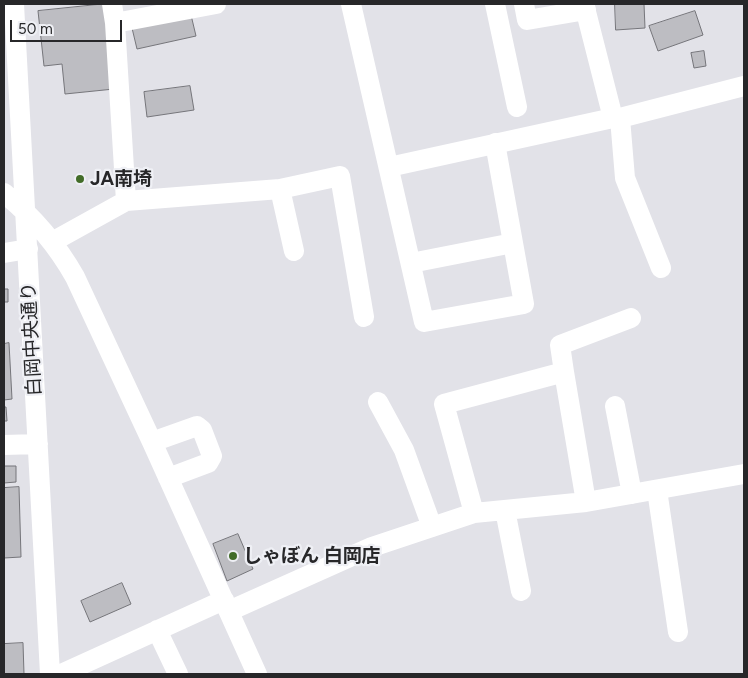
<!DOCTYPE html>
<meta charset="utf-8">
<style>
body{margin:0}
#map{position:relative;width:748px;height:678px;overflow:hidden;background:#e2e2e8;font-family:Figtree,sans-serif}
canvas{display:block}
.frame{position:absolute;inset:0;border:5px solid #272729;pointer-events:none}
.scale{position:absolute;left:10px;top:20px;width:112px;height:22px;box-sizing:border-box;border:2px solid #272729;border-top:0;padding-left:6px;font-size:15px;line-height:18px;white-space:nowrap;color:#272729;-webkit-text-stroke:4px #eff0f5;paint-order:stroke}
</style>
<div id="map">
<canvas width="748" height="678"></canvas>
<div class="frame"></div>
<div class="scale">50 m</div>
</div>
<script>
const ctx = document.querySelector('canvas').getContext('2d');
ctx.lineJoin = 'round';
function fillPath(path, color) { ctx.fillStyle = color; ctx.fill(path, 'evenodd'); }
function stroke(path, color, width, dash) { ctx.strokeStyle = color; ctx.lineWidth = width; ctx.lineCap = dash ? 'butt' : 'round'; ctx.setLineDash(dash || []); ctx.stroke(path); }
function label(font, color, halo, rows, align = 'center') {
  ctx.font = font + ' Figtree,"Noto Sans JP",sans-serif'; ctx.lineWidth = 4.5; ctx.setLineDash([]); ctx.textBaseline = 'middle'; ctx.strokeStyle = halo; ctx.fillStyle = color; for (const [text, x, y, turn = 0] of rows) {
    ctx.save(); ctx.translate(x, y); ctx.rotate((+turn || 0) * Math.PI / 180); ctx.textAlign = isNaN(turn) ? turn : align; if (halo) ctx.strokeText(text, 0, 0); ctx.fillText(text, 0, 0); ctx.restore();
  }
}
const building = new Path2D(`
 M106,4L114,89L65,94L62,64L44,66L38,11Z
 M615,4H644L645,28L616,30Z
 M695,11L703,35L658,51L649,26Z
 M191,15L196,36L137,49L132,28Z
 M704,51L706,66L694,68L691,53Z
 M190,86L194,110L147,117L144,92Z
 M4,289H8V302H4Z
 M9,343L12,399L4,400V344Z
 M4,407H6L7,421H4Z
 M4,466H16V482L4,483Z
 M19,487L21,557L4,558V488Z
 M238,534L253,569L227,581L213,544Z
 M122,583L131,604L90,622L81,601Z
 M23,643L24,674H4V644Z`);
fillPath(building, '#bdbdc2');
stroke(building, '#75757a', 1);
stroke(new Path2D(`
 M14,4L50,674
 M351,4L424,322L524,304L495,143
 M495,4L517,107
 M524,4L527,20L586,10
 M584,4L613,118H620L744,86
 M115,23L216,4
 M620,118L625,178L661,268
 M389,167L613,118
 M280,189L294,251
 M4,193C32,216 57,245 75,277L152,442L257,674
 M126,201L280,189L340,176L364,317
 M52,242L126,201L115,23L112,4
 M4,253L28,249
 M411,263L513,243
 M564,372L560,345L631,318
 M378,402L404,450L432,527
 M615,406L632,494
 M152,442L197,426L202,430L212,456L208,463L168,478
 M4,445L38,444
 M657,490L678,632
 M505,510L521,591
 M474,513L444,404L564,372L586,502
 M229,611L372,547L474,513L586,502L744,474
 M157,630L178,674
 M61,674L224,600`), '#fff', 20);
for (const [x, y, r, color] of [
 [80,179,5,"#426c28"],
 [233,556,5,"#426c28"]
]) { const dot = new Path2D(); dot.arc(x, y, r, 0, 2 * Math.PI); ctx.fillStyle = color; ctx.fill(dot); stroke(dot, '#eff0f5', 2); }
label('bold 19px', '#272729', '#eff0f5', [
 ["JA南埼",90,179],
 ["しゃぼん 白岡店",243,556]
], 'left');
label('19px', '#272729', '#eff0f5', [
 ["白岡中央通り",32,339,-93]
]);
</script>
